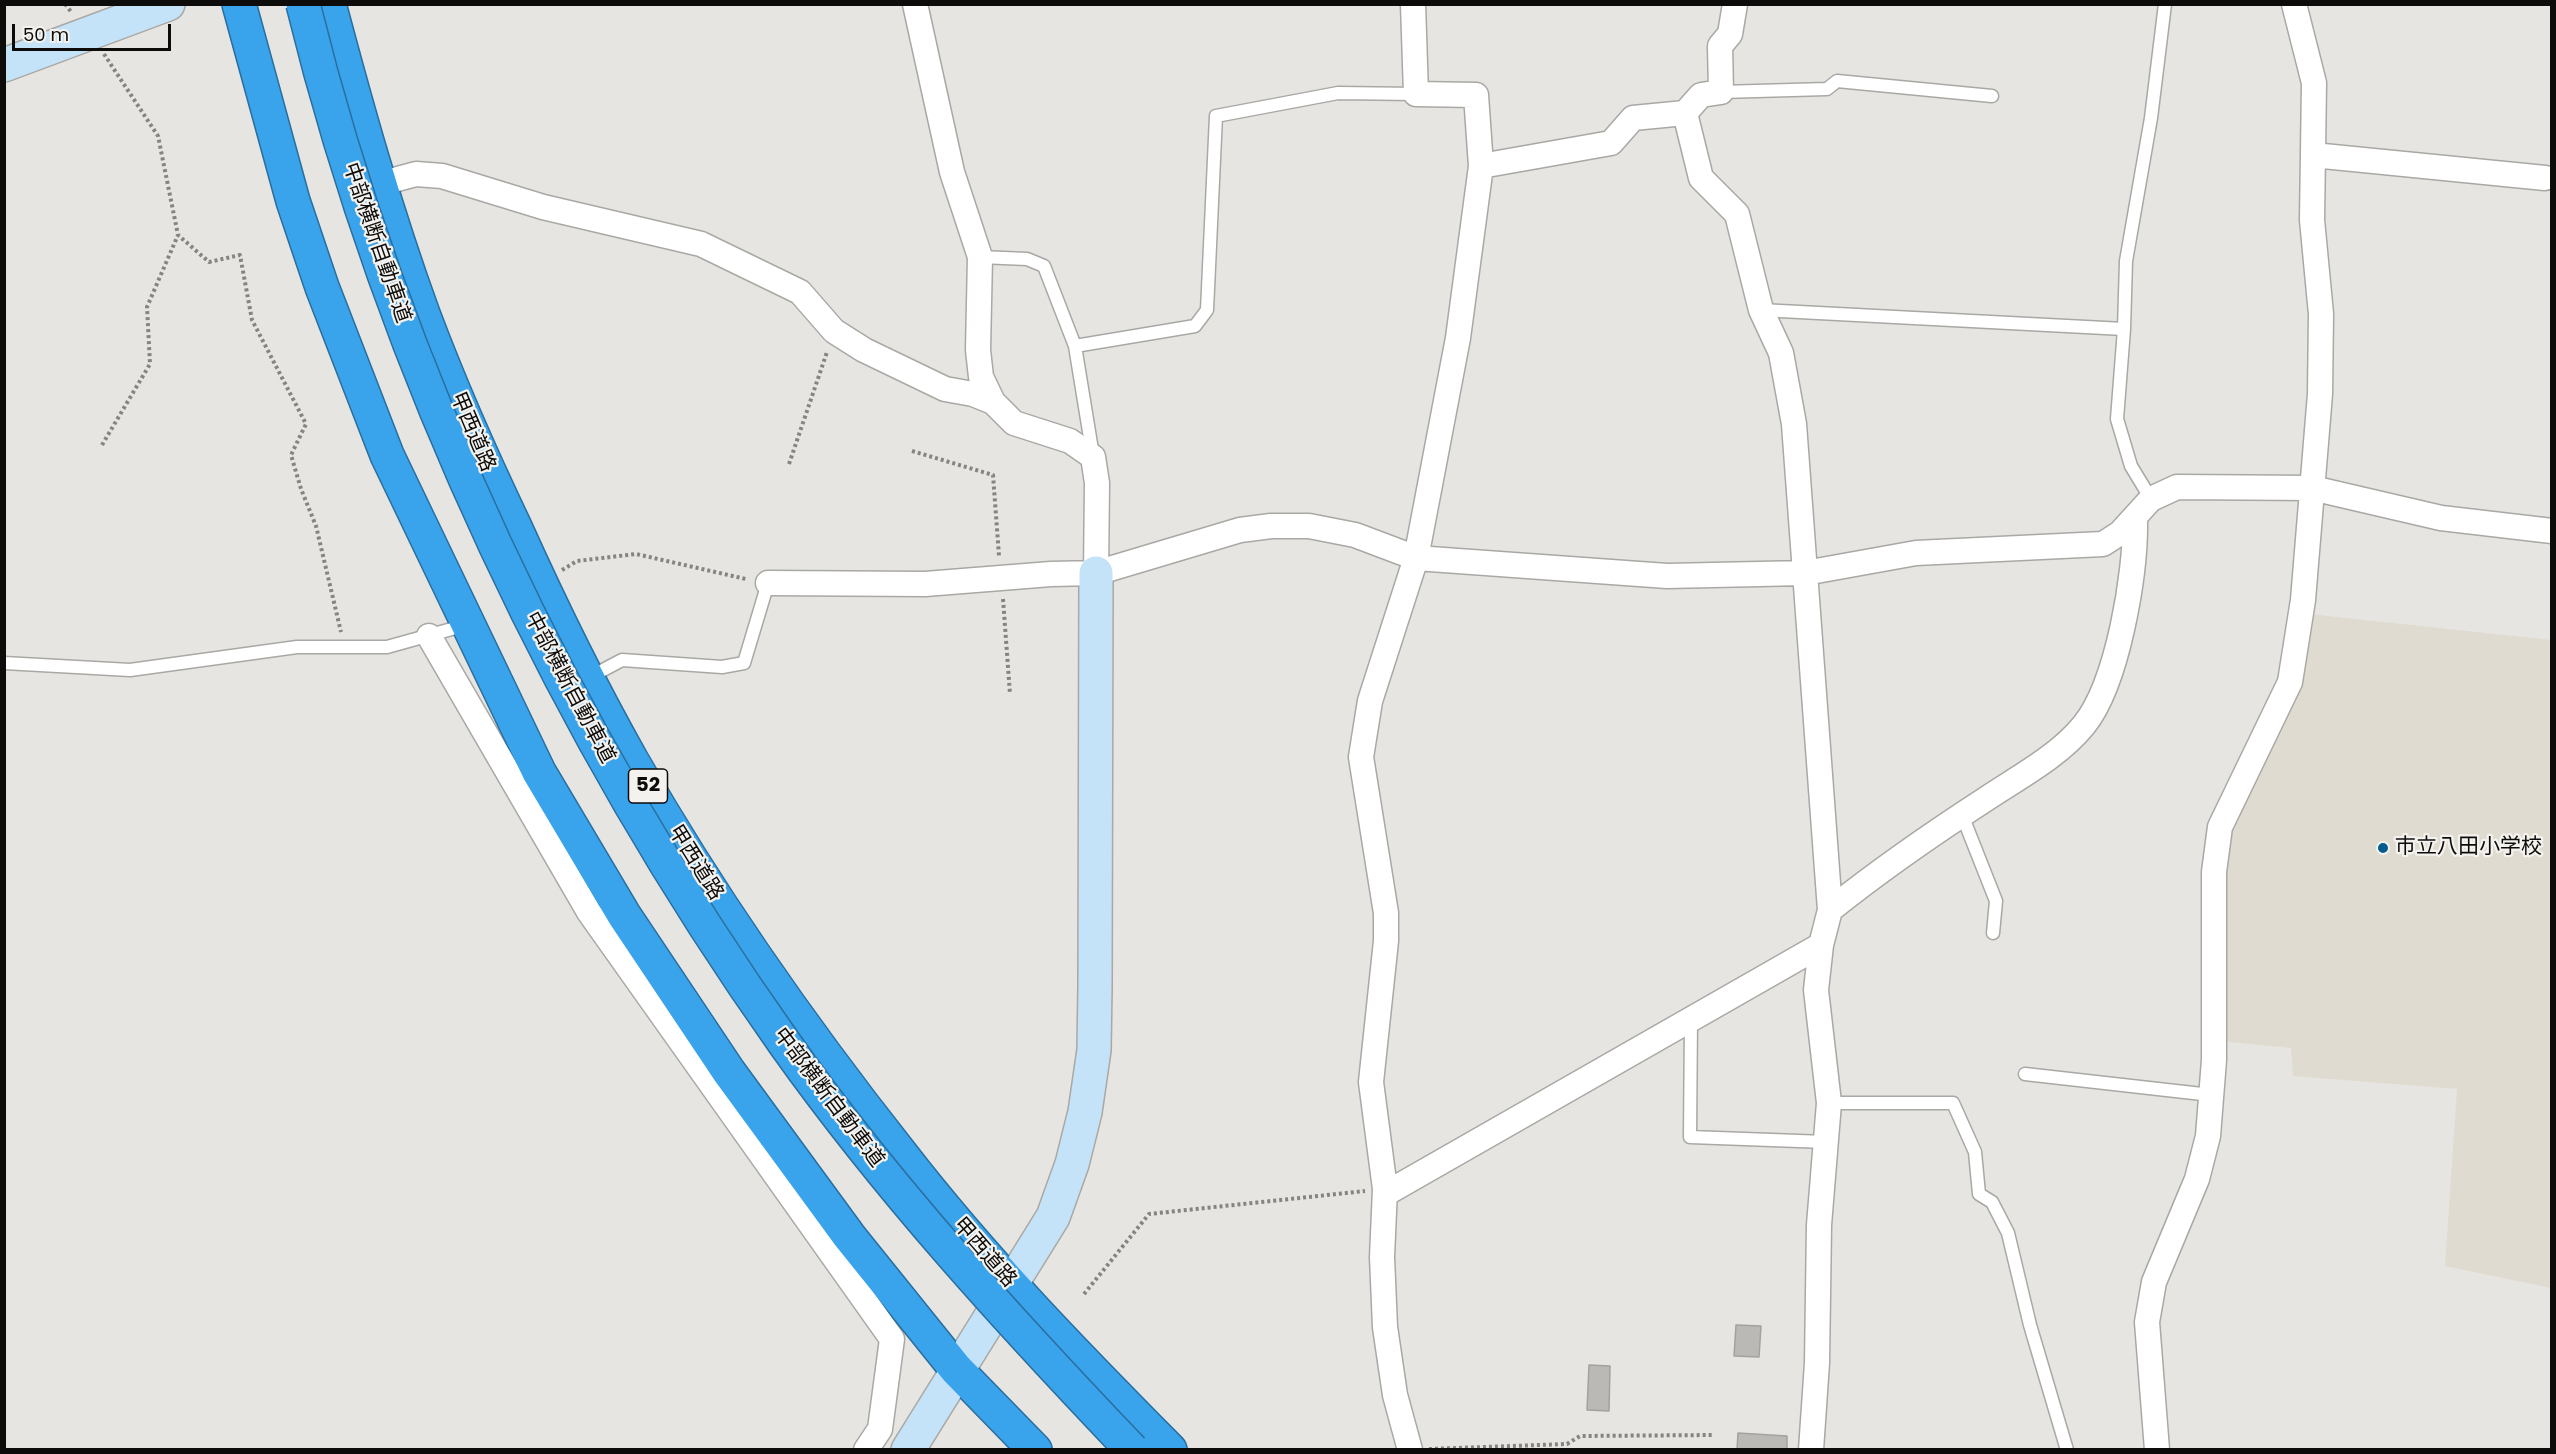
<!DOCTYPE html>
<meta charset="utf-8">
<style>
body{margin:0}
#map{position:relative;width:2556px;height:1454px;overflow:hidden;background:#e7e5e1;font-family:Poppins,sans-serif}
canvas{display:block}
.frame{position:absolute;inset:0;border:6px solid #0d0c0b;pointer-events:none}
.scale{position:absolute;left:12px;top:24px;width:159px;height:27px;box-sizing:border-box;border:3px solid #0d0c0b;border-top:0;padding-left:8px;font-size:18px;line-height:21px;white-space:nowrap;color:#0d0c0b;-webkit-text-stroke:4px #f4f2ee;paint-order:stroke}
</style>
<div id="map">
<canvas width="2556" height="1454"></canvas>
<div class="frame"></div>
<div class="scale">50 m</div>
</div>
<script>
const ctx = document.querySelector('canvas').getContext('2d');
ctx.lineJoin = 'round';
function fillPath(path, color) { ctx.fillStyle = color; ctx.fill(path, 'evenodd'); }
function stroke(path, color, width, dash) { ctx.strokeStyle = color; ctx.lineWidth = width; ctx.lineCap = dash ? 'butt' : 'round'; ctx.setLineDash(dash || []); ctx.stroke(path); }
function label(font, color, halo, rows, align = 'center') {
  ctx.font = font + ' Poppins,"Noto Sans JP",sans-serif'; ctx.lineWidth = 4.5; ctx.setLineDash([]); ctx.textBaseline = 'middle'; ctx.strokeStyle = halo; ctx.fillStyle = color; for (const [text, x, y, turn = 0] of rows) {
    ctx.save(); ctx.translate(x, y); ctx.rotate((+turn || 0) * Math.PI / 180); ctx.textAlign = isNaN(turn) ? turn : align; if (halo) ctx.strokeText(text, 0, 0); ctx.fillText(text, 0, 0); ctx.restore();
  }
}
fillPath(new Path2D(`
 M2309,614L2551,640V1288L2445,1266L2457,1089L2293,1076L2291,1048L2219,1041L2220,855L2265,752L2301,687Z`), '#e0dbd0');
const building = new Path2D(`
 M1736,1325L1761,1326L1759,1357L1734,1356Z
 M1589,1365L1610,1366L1609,1411L1587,1410Z
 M1738,1433L1787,1436V1450H1737Z`);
fillPath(building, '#bbb9b6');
stroke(building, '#a3a29e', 1.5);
const lane = new Path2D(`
 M1721,92L1827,89L1837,81L1992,96
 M980,257L1027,259L1044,266L1075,346L1093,456
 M1761,310L2124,329
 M1075,346L1195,326L1207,310L1216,116L1338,93L1416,94
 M2151,499L2131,466L2117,419L2124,329L2126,261L2151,118L2165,4
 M4,663L130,670L297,647H387L466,625
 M588,678L622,660L722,667L744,663L768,583
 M1962,815L1996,901L1993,933
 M1691,1019L1690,1137L1826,1142
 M2025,1074L2211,1095
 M1829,1103H1953L1975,1152L1979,1194L1992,1202L2008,1233L2030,1325L2067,1450`);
const street = new Path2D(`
 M915,4L952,172L980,257L978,350L981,377L993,402
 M1685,113L1701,178L1737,214L1761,310L1781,353L1794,424L1830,910L1821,945L1816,990L1829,1103L1819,1225L1817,1363L1811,1450
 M2313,155L2545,178
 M1481,166L1611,143L1633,118L1685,113L1701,95L1721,92L1720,46L1730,34L1735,4
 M379,184L416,174L442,176L543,207L701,244L800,292L834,331L864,350L945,389L973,394L993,402L1014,423L1070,441L1093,457L1097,483L1096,573
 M768,583L925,584L1051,574L1096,573L1240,530L1271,526H1309L1355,535L1416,558L1667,576L1805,573L1916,553L2103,544L2120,533L2151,499L2177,487L2312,488L2441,518L2552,531
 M429,636L589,912L892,1339L880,1429L866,1450
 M1830,910C1880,870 1932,834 1986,799C2019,777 2059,756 2084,725C2118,683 2136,573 2135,519
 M1385,1194L1821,945
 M1410,1450L1395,1395L1385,1327L1382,1257L1385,1189L1371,1082L1386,941V913L1361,757L1370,701L1416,558L1458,338L1481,166L1476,95L1416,94L1413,4
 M2157,1450L2147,1322L2154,1282L2197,1179L2208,1136L2214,1060V872L2220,827L2290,682L2303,600L2320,394L2321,314L2312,220L2314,83L2294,4`);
const secondary = new Path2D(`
 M4,65L168,4
 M908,1450L1053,1217L1072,1164L1085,1112L1094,1050L1095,987L1096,573`);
const highway = new Path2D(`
 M239,4L293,201L322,287L387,455L539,772L624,915L729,1072L849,1236L956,1369L1035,1450
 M329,4C357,109 386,213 423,314C450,386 481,456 514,525C550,605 589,685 632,761C711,899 803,1030 901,1154C983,1260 1076,1355 1170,1450`);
stroke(lane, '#aaa8a4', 15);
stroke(street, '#aaa8a4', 27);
stroke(secondary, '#aaa8a4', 36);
stroke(highway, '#2a6e9d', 36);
stroke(new Path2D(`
 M65,4L72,13
 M104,54L158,136L178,235L209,262L240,255L252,320L306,424L291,455L301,489L316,526L341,632
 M102,445L150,364L147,307L178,235
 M912,451L993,475L999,556
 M789,464L827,352
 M562,570L577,561L636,554L746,579
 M1003,599L1010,694
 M1084,1294L1149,1214L1365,1191
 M1429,1449L1567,1444L1580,1436L1714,1435`), '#858481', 4, [3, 3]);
stroke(lane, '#fff', 12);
stroke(street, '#fff', 24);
stroke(secondary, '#c4e3f9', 33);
stroke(highway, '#39a3eb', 33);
const highwayBridge = new Path2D(`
 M303,4C393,371 567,737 785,1044C888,1189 1009,1321 1132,1450`);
stroke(highwayBridge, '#2a6e9d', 36, []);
stroke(highwayBridge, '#39a3eb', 33);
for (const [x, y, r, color] of [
 [2383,848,6,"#035c8d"]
]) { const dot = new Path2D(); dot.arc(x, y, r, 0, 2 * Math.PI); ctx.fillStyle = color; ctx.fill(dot); stroke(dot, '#f4f2ee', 2); }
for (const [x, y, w] of [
 [648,786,39]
]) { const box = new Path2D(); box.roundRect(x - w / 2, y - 17, w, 34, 4.5); ctx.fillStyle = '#f4f2ee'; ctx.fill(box); stroke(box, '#0d0c0b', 1.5); }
label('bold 20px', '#0d0c0b', null, [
 ["52",648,786]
]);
label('21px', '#0d0c0b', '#f4f2ee', [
 ["中部横断自動車道",376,243,71],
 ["甲西道路",472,432,67],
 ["中部横断自動車道",569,688,62],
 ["甲西道路",695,863,58],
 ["中部横断自動車道",828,1098,53],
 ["甲西道路",984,1253,49]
]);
label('21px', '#0d0c0b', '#f4f2ee', [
 ["市立八田小学校",2395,848]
], 'left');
</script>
